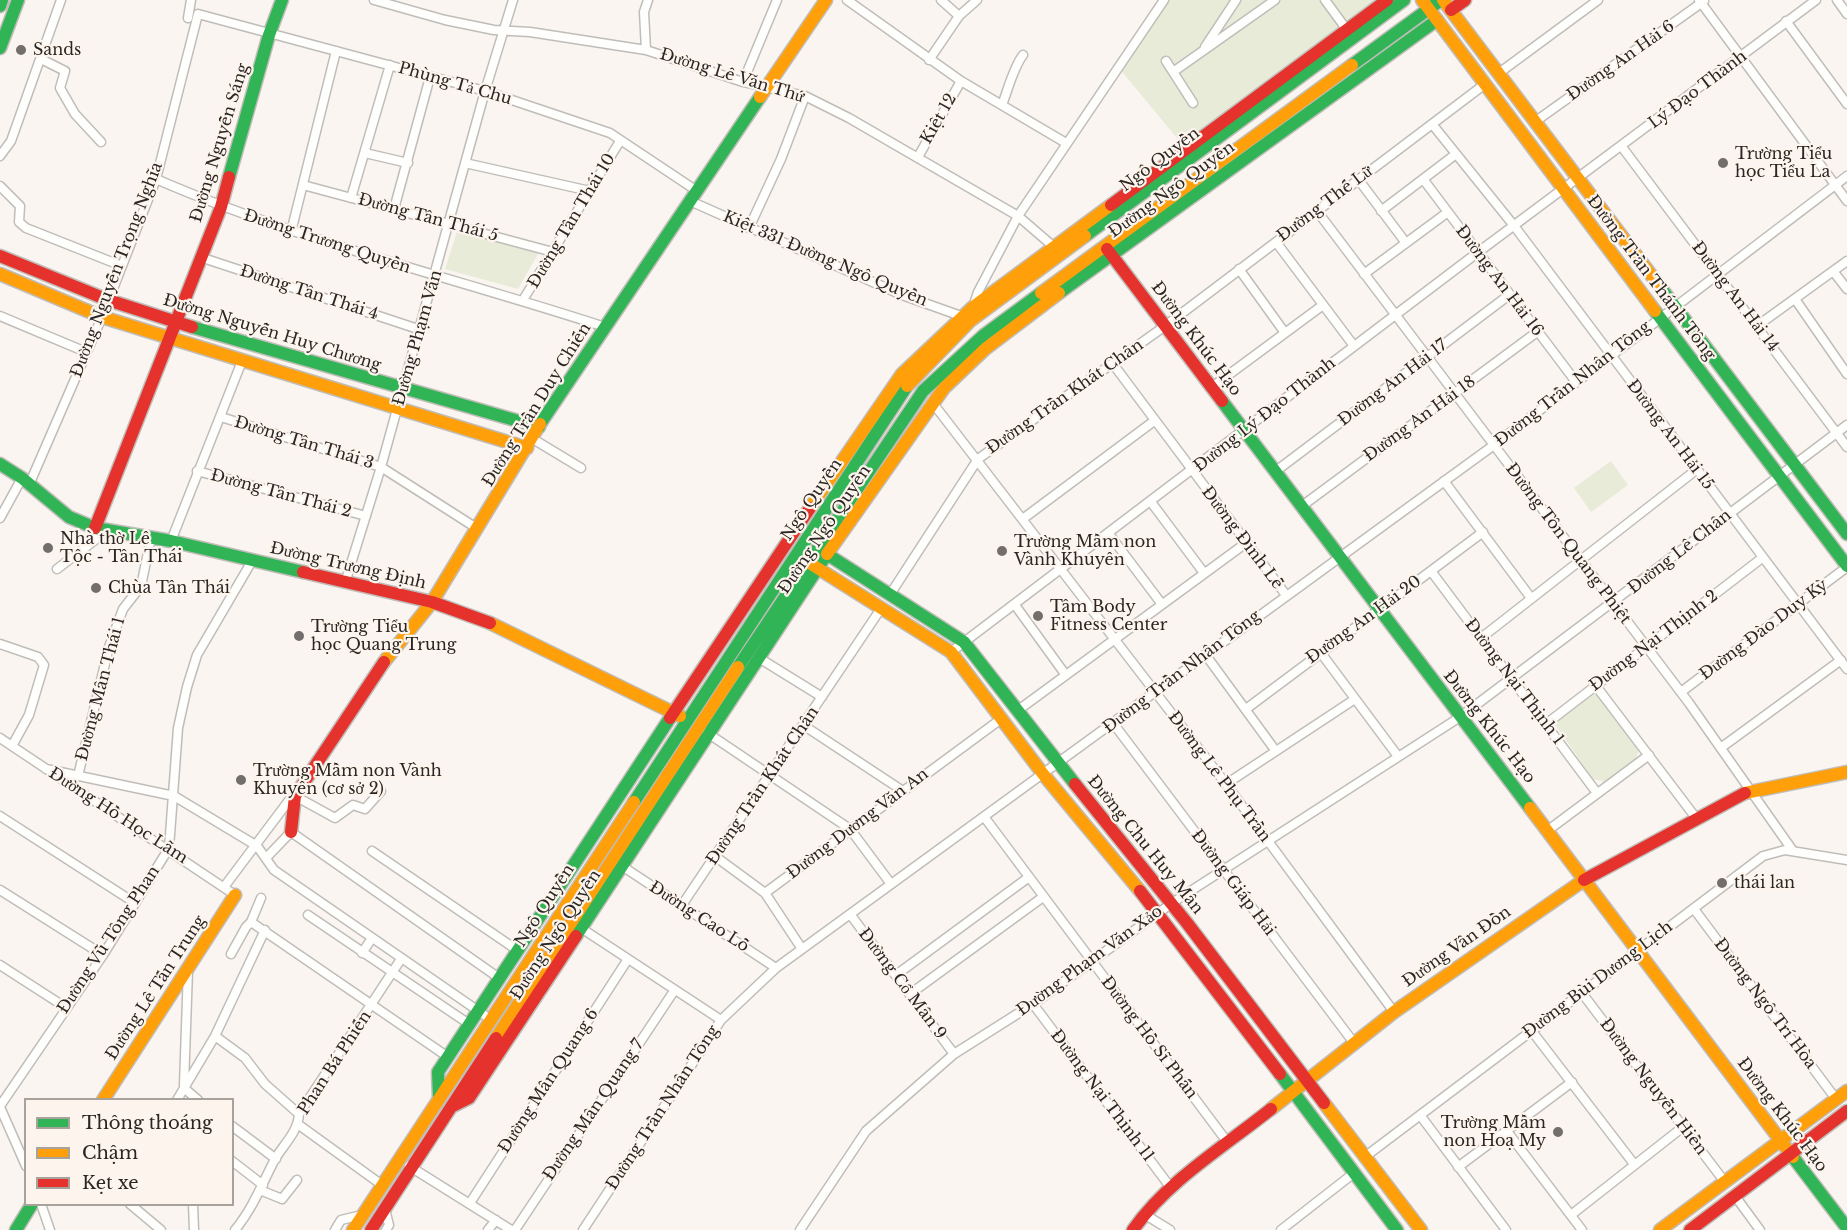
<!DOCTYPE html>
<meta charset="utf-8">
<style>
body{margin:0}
#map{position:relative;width:1847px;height:1230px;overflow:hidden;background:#faf5f0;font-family:"Libre Baskerville",serif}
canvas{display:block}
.legend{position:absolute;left:24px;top:1098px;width:210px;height:108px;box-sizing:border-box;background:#fdf5ed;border:2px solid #a8a29c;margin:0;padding:8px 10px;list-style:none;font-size:18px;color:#292623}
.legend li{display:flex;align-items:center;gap:12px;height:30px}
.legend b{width:30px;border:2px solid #a8a29c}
</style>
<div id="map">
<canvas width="1847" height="1230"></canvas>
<ul class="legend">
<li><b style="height:8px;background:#30b455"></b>Thông thoáng</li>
<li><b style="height:8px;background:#ff9f0a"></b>Chậm</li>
<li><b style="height:8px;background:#e5322d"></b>Kẹt xe</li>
</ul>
</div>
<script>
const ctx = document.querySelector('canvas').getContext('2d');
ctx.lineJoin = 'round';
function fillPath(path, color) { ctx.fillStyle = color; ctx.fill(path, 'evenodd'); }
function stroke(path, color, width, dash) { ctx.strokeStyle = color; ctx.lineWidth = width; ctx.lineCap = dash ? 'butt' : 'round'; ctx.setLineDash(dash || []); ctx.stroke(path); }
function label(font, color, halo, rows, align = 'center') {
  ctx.font = font + ' "Libre Baskerville",serif'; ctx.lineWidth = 4.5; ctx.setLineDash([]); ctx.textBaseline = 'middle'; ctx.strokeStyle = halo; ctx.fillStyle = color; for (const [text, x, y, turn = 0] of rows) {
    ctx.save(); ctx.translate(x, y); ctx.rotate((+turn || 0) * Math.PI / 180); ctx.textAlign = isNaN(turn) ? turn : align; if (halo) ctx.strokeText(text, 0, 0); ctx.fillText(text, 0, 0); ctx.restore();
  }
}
fillPath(new Path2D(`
 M1162,0H1386L1186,149L1119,68Z
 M457,232L539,252L518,289L445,269Z
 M1611,461L1628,485L1591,512L1574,488Z
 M1596,693L1602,698L1639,748L1636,760L1606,782L1593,779L1554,723L1590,695Z`), '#e8ebd8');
const street = new Path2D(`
 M374,0L445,20L494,30L530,32L646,50L743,82L805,96L849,118L1018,216L1054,247
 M847,0L961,81L1066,143
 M1325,0L1347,30
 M1699,0L1847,201
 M1837,0L1847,14
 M959,16L977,0
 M188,18L191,0
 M1786,21L1847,104
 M1205,47L1236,0
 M646,50L644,12L648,0
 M41,59L65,71L60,88L75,114L101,142
 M929,60L959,16L941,0
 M1166,61L1193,103
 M1173,72L1275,0
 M1499,73L1598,0
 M743,82L777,0
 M1002,105C1008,90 1013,68 1023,55
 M1536,121L1704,1
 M1432,124L1515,227L1847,669
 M1622,147L1847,447
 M365,153L408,163
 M0,156L11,141L61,0
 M918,157L961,81
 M465,163L590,191
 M156,179C301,242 455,278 605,327
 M1358,179L1406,243
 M1423,179L1576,382
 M303,185L553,252
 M0,186L20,206L19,222L26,228L122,266
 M351,198L390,65
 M690,201L902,295L961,316
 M394,209L430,77
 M1317,211L1689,703L1793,851
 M1381,211L1456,154
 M749,228L781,159L805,96
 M291,232L336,51
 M1276,242L1354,346
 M200,257L418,329
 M1239,269L1285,333
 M1833,271L1847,289
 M1364,274L1448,212
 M1795,299L1847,374
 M523,300L620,141
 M973,307L978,292L1018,216L1164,0
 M0,316L86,352
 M1757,326L1847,261
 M1113,364L1286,595
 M1212,387L1323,305
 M932,402L1226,784L1394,1012
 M221,417L381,467L478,529
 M533,439L581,468
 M197,471L366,516
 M1276,471L1509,295
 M1444,481L1531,598
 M29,485L102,317L156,179L198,14L485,91L610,133L697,191
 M1151,502L1204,573
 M1302,506L1537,332
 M0,518L22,478
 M1024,518L1154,421
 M1109,534L1161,603
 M171,541L242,361
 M57,569L95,540V528
 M1431,571L1597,793
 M345,583L381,467L485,91L513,0
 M891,593L978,459L1165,326L1485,84
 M1015,605L1065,674
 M1481,638L1696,470
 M0,644L38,657L44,665L29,715L12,746
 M951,652L1477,253L1816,0
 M1321,653L1397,755
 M1205,654L1275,750
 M759,658L822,697
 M1596,686L1696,818
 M1681,692L1847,567
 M1246,709L1483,532
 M1017,711L1246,543
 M1113,723L1354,1043
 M1546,724L1762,558
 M803,725L903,791
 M706,732L850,829L891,884
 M0,738L235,895
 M1722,747L1841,660
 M46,769L174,796L257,846L274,870L490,1019
 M78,776L109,647L123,609L141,586L151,538
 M1226,784L1355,699
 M0,816L135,903
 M985,818L1228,1143
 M1547,831L1649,755
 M372,851L517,950
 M716,857L765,893L802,949
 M266,858L291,832L499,978
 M622,866L776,968
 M224,887L290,799L295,796L335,818L353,805L365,809L381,791
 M0,890L103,955
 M765,893L1001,719
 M682,905L882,607
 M1694,909L1836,1099
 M850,914L954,1054
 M308,915L469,1024
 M251,922L448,1057
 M251,922L261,898
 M581,928L721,1020
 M362,953L372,938
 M231,954L246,927L251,922
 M0,965L65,1007
 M896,975L1029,877
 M1582,993L1724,1181
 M910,994L1043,897
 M1033,1004L1171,1188
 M1531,1030L1634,1164
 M215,1036L245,1058L265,1084L299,1114
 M184,1085L188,970
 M184,1088L198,1100
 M177,1100L215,1036L265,930
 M0,1106L103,955L169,848L178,728L187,687L197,655L252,561
 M0,1107L26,1166
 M1420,1115L1506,1230
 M299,1125L382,1185
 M232,1126L276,1159
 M1506,1130L1582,1230
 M1366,1156L1763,856L1785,850L1847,860
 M232,1161L263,1185
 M409,1166L511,1230
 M1458,1167L1572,1082
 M260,1190L282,1199L297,1180
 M1735,1196L1760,1230
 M470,1203L628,959
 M41,1204L50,1230
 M130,1204L161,1230
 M193,1204L194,1230
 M385,1209L389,1225L386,1230
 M1144,1214L1170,1230
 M1571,1215L1683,1127
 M235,1230C253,1208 262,1184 275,1159C284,1144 298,1132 299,1114L401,959
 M335,1230L341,1220L362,1215
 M488,1230L496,1220
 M515,1230L674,991
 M583,1230L721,1020L776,968L1494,445L1847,176
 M800,1230L866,1131L954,1054L1033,1004L1172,903L1460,717L1847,425
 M1281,1230L1354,1173`);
const fast = new Path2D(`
 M0,6L2,0
 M0,48L18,0
 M1352,65L1441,0
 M229,177L269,35L282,0
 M1085,236L1404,0
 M1661,288L1847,534
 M1059,293L1437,20
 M1655,311L1847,566
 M192,327L539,427
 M1222,401L1530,808
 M540,424L760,97
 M0,464L22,478L69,517L95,528L171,541L303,572
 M822,551L964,642L1075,784
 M738,667L923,391L984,335L1041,293
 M634,802L907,386
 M576,936L827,554
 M1280,1074L1397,1230
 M439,1097L438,1072L670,718
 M1793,1157L1847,1228
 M16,1230L32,1204`);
const slow = new Path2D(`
 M1422,0L1655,311
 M1443,0L1661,288
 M760,97L826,0
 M0,274L102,317L527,448
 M1041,293L1352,65
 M907,386L970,321L1085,236
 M810,508L902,374L973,307L1111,205
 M827,554L944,388L985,349L1059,293
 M811,564L951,652L1043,774L1140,891
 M490,623L680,716
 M384,662L432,602L540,424
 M1745,793L1847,772
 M1530,808L1793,1157
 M496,1038L738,667
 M103,1100L235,895
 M1324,1103L1421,1230
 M1271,1109L1394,1012L1584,880
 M353,1230L634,802
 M1660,1230L1847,1091`);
const jam = new Path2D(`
 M1451,10L1465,0
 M1111,205L1387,0
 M1107,249L1222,401
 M0,256L108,300L192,327
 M95,528L221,207L229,177
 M303,572L432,602L490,623
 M670,718L810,508
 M1075,784L1187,923L1324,1103
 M291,832L295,796L384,662
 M1584,880L1745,793
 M1140,891L1280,1074
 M451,1107L469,1098L576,936
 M371,1230L496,1038
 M1133,1230C1167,1181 1225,1146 1271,1109
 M1690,1230L1847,1111`);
stroke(street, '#c0bdb9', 11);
stroke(fast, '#c0bdb9', 15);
stroke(slow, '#c0bdb9', 15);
stroke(jam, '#c0bdb9', 15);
stroke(street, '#fefefd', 8);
stroke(fast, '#30b455', 12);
stroke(slow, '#ff9f0a', 12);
stroke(jam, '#e5322d', 12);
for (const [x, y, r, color] of [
 [21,50,6,"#726e6b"],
 [1723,163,6,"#726e6b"],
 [48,548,6,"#726e6b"],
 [1002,551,6,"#726e6b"],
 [96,588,6,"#726e6b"],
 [1038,616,6,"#726e6b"],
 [299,636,6,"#726e6b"],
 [241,780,6,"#726e6b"],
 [1722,883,6,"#726e6b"],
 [1558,1132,6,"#726e6b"]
]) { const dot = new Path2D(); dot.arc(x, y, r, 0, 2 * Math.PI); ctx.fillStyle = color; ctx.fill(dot); stroke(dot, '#fdf5ed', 2); }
label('16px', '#292623', '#fdf5ed', [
 ["Sands",33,50],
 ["Trường Tiểu",1735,154],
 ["học Tiểu La",1735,172],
 ["Nhà thờ Lê",60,539],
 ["Tộc - Tân Thái",60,557],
 ["Trường Mầm non",1014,542],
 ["Vành Khuyên",1014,560],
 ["Chùa Tân Thái",108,588],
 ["Tâm Body",1050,607],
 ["Fitness Center",1050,625],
 ["Trường Tiểu",311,627],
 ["học Quang Trung",311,645],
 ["Trường Mầm non Vành",253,771],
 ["Khuyên (cơ sở 2)",253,789],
 ["thái lan",1734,883],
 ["Trường Mầm",1546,1123,"right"],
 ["non Hoạ My",1546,1141,"right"]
], 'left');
label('16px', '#292623', '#fdf5ed', [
 ["Đường An Hải 6",1621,61,-35],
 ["Đường Lê Văn Thứ",732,76,17],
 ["Phùng Tả Chu",455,84,16],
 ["Lý Đạo Thành",1698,90,-37],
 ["Kiệt 12",939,119,-60],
 ["Đường Nguyễn Sáng",220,143,-73],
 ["Ngô Quyền",1160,160,-37],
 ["Đường Ngô Quyền",1172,190,-36],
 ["Đường Thế Lữ",1325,204,-37],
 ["Đường Tân Thái 5",428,218,15],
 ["Đường Tân Thái 10",572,221,-59],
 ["Đường Trương Quyền",327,242,18],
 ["Kiệt 331 Đường Ngô Quyền",825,259,23],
 ["Đường Nguyễn Trọng Nghĩa",117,270,-69],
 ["Đường Trần Thánh Tông",1651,278,53],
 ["Đường An Hải 16",1499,281,53],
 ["Đường Tân Thái 4",309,293,18],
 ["Đường An Hải 14",1735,297,53],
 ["Đường Nguyễn Huy Chương",272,333,17],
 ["Đường Phạm Vấn",418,338,-74],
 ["Đường Khúc Hạo",1196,339,53],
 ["Đường An Hải 17",1393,383,-37],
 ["Đường Trần Nhân Tông",1573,384,-38],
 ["Đường Trần Khát Chân",1065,397,-35],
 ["Đường Trần Duy Chiến",537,405,-58],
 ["Đường Lý Đạo Thành",1265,415,-38],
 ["Đường An Hải 18",1420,419,-36],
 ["Đường An Hải 15",1670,435,53],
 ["Đường Tân Thái 3",304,443,17],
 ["Đường Tân Thái 2",281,494,15],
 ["Ngô Quyền",812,500,-56],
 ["Đường Ngô Quyền",825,530,-56],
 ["Đường Đinh Lễ",1242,538,53],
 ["Đường Tôn Quang Phiệt",1568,544,53],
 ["Đường Lê Chân",1680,552,-38],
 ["Đường Trương Định",348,566,13],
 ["Đường An Hải 20",1364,620,-36],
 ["Đường Đào Duy Kỳ",1764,630,-37],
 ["Đường Nại Thịnh 2",1654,641,-37],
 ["Đường Trần Nhân Tông",1182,672,-37],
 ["Đường Nại Thịnh 1",1514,682,53],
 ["Đường Mân Thái 1",101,689,-75],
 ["Đường Khúc Hạo",1489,727,52],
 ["Đường Lê Phụ Trần",1219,777,53],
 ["Đường Trần Khát Chân",763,786,-56],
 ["Đường Hồ Học Lãm",118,816,33],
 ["Đường Dương Văn An",858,824,-37],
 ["Đường Chu Huy Mân",1145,845,51],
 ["Đường Giáp Hải",1233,883,53],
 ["Ngô Quyền",545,906,-57],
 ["Đường Cao Lỗ",699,917,33],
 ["Đường Ngô Quyền",556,935,-57],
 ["Đường Vũ Tông Phan",109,940,-57],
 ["Đường Vân Đồn",1457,947,-35],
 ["Đường Phạm Văn Xảo",1090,961,-36],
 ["Đường Bùi Dương Lịch",1598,980,-37],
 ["Đường Cổ Mân 9",902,984,53],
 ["Đường Lê Tấn Trung",156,988,-57],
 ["Đường Ngô Trí Hòa",1765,1004,53],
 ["Đường Hồ Sĩ Phấn",1149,1038,53],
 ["Phan Bá Phiến",335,1063,-57],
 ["Đường Mân Quang 6",549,1081,-57],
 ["Đường Nguyễn Hiền",1653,1087,53],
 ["Đường Nại Thịnh 11",1102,1096,53],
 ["Đường Trần Nhân Tông",663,1108,-57],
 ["Đường Mân Quang 7",594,1110,-56],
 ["Đường Khúc Hạo",1782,1115,53]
]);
</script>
